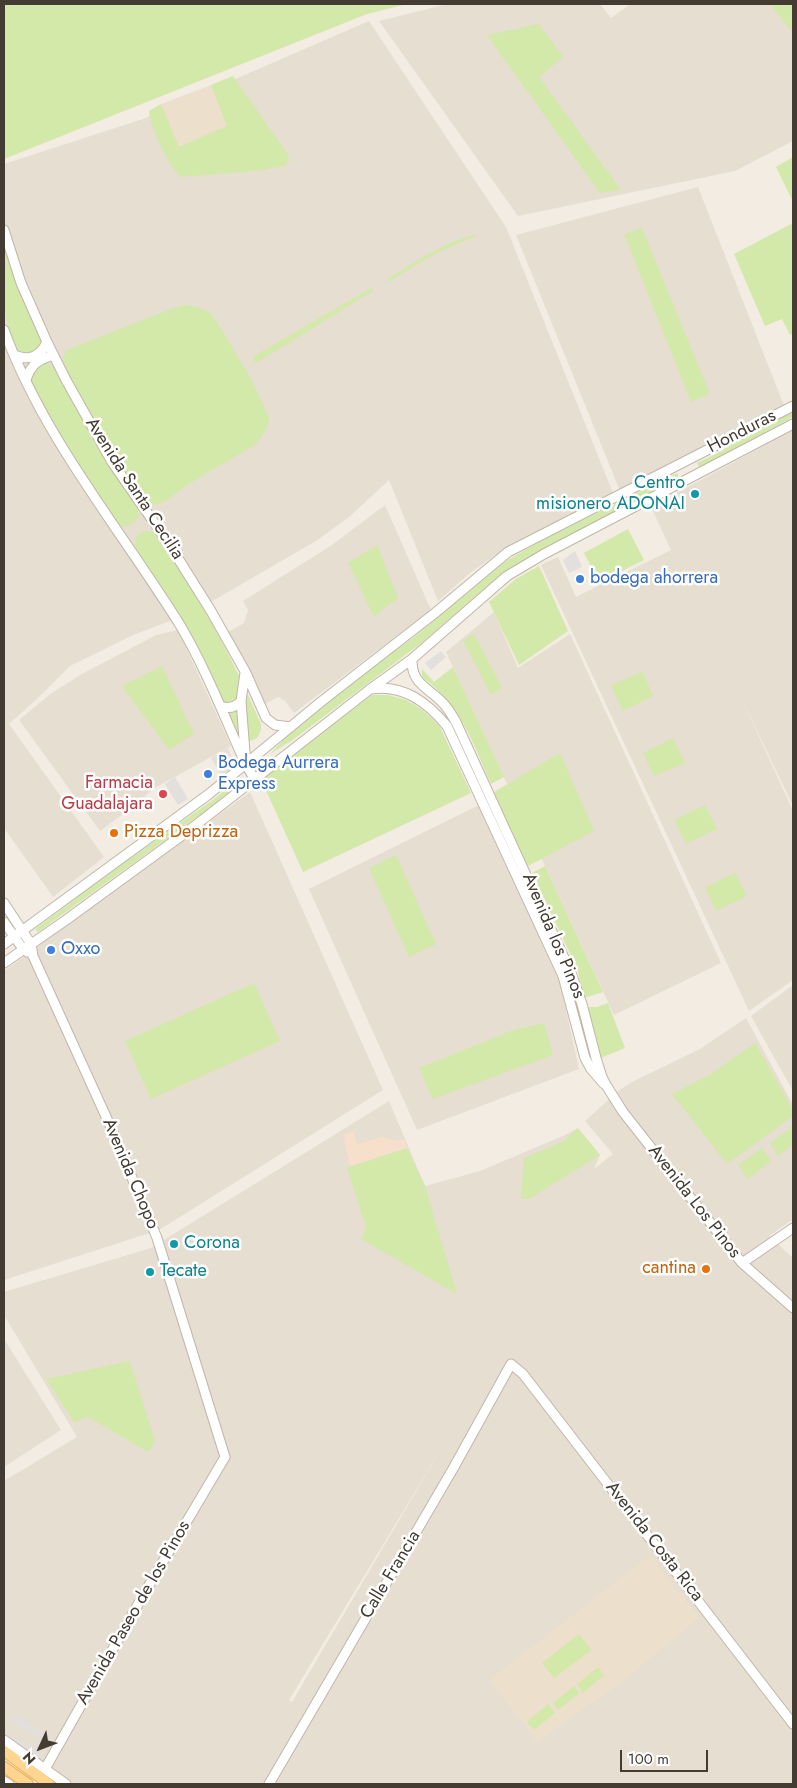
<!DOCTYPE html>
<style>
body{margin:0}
#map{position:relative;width:797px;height:1788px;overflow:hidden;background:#f2ece3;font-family:Jost,sans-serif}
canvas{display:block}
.frame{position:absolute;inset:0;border:5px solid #443c33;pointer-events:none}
.north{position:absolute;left:15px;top:1723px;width:50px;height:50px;-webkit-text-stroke:4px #fff;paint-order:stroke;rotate:227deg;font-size:14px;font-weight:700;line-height:20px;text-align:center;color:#443c33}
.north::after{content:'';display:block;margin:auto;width:18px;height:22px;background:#443c33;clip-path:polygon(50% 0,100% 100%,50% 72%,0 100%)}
.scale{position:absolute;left:620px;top:1750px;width:88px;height:22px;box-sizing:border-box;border:2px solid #443c33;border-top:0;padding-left:6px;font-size:15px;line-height:18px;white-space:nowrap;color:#443c33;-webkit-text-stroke:4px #fff;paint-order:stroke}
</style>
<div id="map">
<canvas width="797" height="1788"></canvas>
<div class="frame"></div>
<div class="north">N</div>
<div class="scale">100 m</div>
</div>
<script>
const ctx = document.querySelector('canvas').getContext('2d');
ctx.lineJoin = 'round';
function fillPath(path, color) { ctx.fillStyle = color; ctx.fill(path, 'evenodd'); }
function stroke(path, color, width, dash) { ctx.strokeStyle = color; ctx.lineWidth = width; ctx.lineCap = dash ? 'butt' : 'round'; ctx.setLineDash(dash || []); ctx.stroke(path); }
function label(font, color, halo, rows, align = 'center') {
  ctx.font = font + ' Jost,sans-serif'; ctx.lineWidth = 5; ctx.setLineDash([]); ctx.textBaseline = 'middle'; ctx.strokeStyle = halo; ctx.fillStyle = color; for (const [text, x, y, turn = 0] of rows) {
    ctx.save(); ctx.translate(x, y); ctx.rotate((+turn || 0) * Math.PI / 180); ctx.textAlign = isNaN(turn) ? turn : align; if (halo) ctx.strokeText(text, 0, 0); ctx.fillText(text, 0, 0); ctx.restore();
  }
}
fillPath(new Path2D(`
 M448,4H600L611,18L630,4H793V141L735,171L518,216L379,21Z
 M369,21L506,227L613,493L508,546L470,573L438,601L389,480L349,517L316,541L216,599L170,621L133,635L70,666L38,698L9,724L104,857L53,897L4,828V164L143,119Z
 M698,187L785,408L620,491L516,235Z
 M793,430V806L740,695L793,811V980L749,1011L541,565L558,557L576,597L671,550L651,507Z
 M385,505L431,610L294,713L285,701L278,697L265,704L228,632L244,623L248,610L243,601L332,545Z
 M494,612L518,668L570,634L721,963L614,1015L446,652Z
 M178,630L231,746L153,789L136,804L100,831L19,720L49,695L80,675L156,635Z
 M250,792L383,1090L159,1230L4,1280V971Z
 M479,805L559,978L579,1069L417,1130L309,889Z
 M793,985V1091L751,1016Z
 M746,1018L793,1105V1219L769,1236L793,1258V1784H74L4,1733V1481L77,1437L4,1315V1292L151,1248L389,1101L425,1186L480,1171L565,1135L578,1128L600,1155L594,1169L613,1154L585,1121L618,1091L632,1082L700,1049ZM444,1444L292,1702L289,1700Z
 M4,1339L61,1430L4,1467Z`), '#e6ded1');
fillPath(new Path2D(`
 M353,1131L357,1144L382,1137L397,1141L404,1139L407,1148L350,1166L343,1135Z`), '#f6e0cc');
fillPath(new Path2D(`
 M211,85L228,126L178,147L161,104Z
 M650,1555L699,1618L622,1682L537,1742L489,1680Z`), '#ece0cc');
fillPath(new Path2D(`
 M4,4H407L367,14L4,159Z
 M770,4H793V33Z
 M539,24L563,57L539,77L621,190L600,193L487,35Z
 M233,76L288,155L289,161L284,166L255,171L181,177C169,167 150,127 149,111L161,104L179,147L227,126L211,85Z
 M793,157V202L776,167Z
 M793,223V334L790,335L782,319L765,326L734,254Z
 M642,228L710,394L691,402L624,234Z
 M473,235L476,236L439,252L389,281H386L387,279C415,262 441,244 473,235Z
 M4,244L31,317L40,337L41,345L36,352L21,355C0,331 4,277 4,244Z
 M371,288L373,289V291L261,360L257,363L254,361V356Z
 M185,305L197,307L209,312L219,325L250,377L269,417L267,428L255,445L190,483L163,503L150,504L142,499L124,472L63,367C62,360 63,355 67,350L176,307Z
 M45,362L55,369C75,406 95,442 117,477C123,485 139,504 139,513C138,522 130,526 123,527L117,523L76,464L31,384L30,372Z
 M793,411V417L742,445L699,467L697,463L722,451L729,444Z
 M677,473L679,477L583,532L513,567L487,586L425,640L294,739L270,754L290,733L367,671L414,637L506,561L541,541Z
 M628,529L644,560L599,582L584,553Z
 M144,531H151L156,533C199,595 231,655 261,724C262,742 247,746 237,733L204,662L179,615L137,551C133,543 135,535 144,531Z
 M377,545L398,598L374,617L348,563Z
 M539,566L568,631L519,665L489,602L516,579Z
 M474,634L502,688L491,695L463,640Z
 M162,666L194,734L169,750L122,686Z
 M453,667L504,777L491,784C472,741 462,706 422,677V669L434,682Z
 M642,671L653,696L623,711L611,686Z
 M372,695H388L406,700L421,709L439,725L471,793L303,872L260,777Z
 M673,738L685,763L654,776L643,753Z
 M560,753L594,831L528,866L494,792Z
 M241,777L245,781L214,805L38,932L35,929L74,900L84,891L214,799Z
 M705,805L717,829L686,844L674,820Z
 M396,855L436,944L409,957L369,868Z
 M545,866L603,992L584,998L577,968L532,873Z
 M735,873L747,896L716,911L705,887Z
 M254,983L280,1041L151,1099L125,1041Z
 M608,1003L625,1048L598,1059L586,1007H597Z
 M544,1023L553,1055L433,1099L419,1068L513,1030Z
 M755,1043L793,1110V1116L727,1164L672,1094L711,1074Z
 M793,1126V1145L778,1156L770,1143Z
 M578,1128L600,1155L529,1199H521L524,1158L564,1141Z
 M407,1148L425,1186L457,1294L361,1239L366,1227L347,1168Z
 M762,1148L771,1161L748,1179L738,1165Z
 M130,1361L155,1441L148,1452L88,1417L74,1422L46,1379Z
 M579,1634L591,1650L554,1678L542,1663Z
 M598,1667L604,1675L583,1693L577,1684Z
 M574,1686L579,1693L558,1710L553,1703Z
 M548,1704L555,1713L534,1730L527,1722Z`), '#d2e9a9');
fillPath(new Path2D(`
 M575,551L582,567L569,573L563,560Z
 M441,651L446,657L431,670L425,663Z
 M228,748L232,758L228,771L221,775L211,758Z
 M175,777L188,799L178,805L165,784Z
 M14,1715L50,1736L47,1741L12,1722Z
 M15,1738L41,1752L36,1758L11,1740Z`), '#e2dfdc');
const minor = new Path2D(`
 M4,230L21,283L47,342L66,380L112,462L169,544L211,611L246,673L266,718L275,725L291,727
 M4,330C44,439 119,527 180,625C206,669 225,718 246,765
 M14,355C29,361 40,357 47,342
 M26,380C31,364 38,360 53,355
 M412,659C411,683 427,687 442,702C448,708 452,715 456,722L571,973L582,1004L596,1058L602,1077L606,1085L623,1112L742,1263L793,1308
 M245,673L241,701L246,765L254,778
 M371,689C403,684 427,702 447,726L563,976L585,1058L591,1069L604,1084
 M220,706C228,709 235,708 241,701
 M4,903L31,944L33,956L113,1132L157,1238L225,1457L145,1592L45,1769
 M4,922L23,949L27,952
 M4,944L209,794L322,701L435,613L508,552L793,406
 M4,963L66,920L192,828L369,690L412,659L507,576L544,554L793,424
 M742,1263L793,1228
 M4,1740L66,1784
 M4,1781L9,1784
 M269,1784L454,1467L511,1364L523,1374L793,1724`);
const major = new Path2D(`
 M4,1751L49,1784
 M4,1767L28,1784`);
stroke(minor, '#c1b6a8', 11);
stroke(major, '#e8b05b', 12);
stroke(minor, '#fff', 9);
stroke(major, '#ffd58f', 10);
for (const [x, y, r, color] of [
 [695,494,5,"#0f9aa8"],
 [580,579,5,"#3f7fe0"],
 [208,774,5,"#3f7fe0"],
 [163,794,5,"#e0444e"],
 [114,833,5,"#e8710a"],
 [51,950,5,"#3f7fe0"],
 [174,1244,5,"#0f9aa8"],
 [706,1269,5,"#e8710a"],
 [150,1272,5,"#0f9aa8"]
]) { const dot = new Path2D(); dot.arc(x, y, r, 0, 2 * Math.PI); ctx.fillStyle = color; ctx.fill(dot); stroke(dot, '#fff', 2); }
label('18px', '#443c33', '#fff', [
 ["Honduras",742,432,-27],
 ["Avenida Santa Cecilia",134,489,57],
 ["Avenida los Pinos",553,936,67],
 ["Avenida Chopo",130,1174,67],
 ["Avenida Los Pinos",694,1202,52],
 ["Avenida Costa Rica",654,1542,52],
 ["Calle Francia",391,1575,-59],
 ["Avenida Paseo de los Pinos",134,1613,-60]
]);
label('18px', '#0d838f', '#fff', [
 ["Centro",685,484,"right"],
 ["misionero ADONAI",685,505,"right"],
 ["Corona",184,1244],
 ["Tecate",160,1272]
], 'left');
label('18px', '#366cbe', '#fff', [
 ["bodega ahorrera",590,579],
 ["Bodega Aurrera",218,764],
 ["Express",218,785],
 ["Oxxo",61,950]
], 'left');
label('18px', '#be3a42', '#fff', [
 ["Farmacia",153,784],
 ["Guadalajara",153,805]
], 'right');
label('18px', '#c56008', '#fff', [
 ["Pizza Deprizza",124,833],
 ["cantina",696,1269,"right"]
], 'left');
</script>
